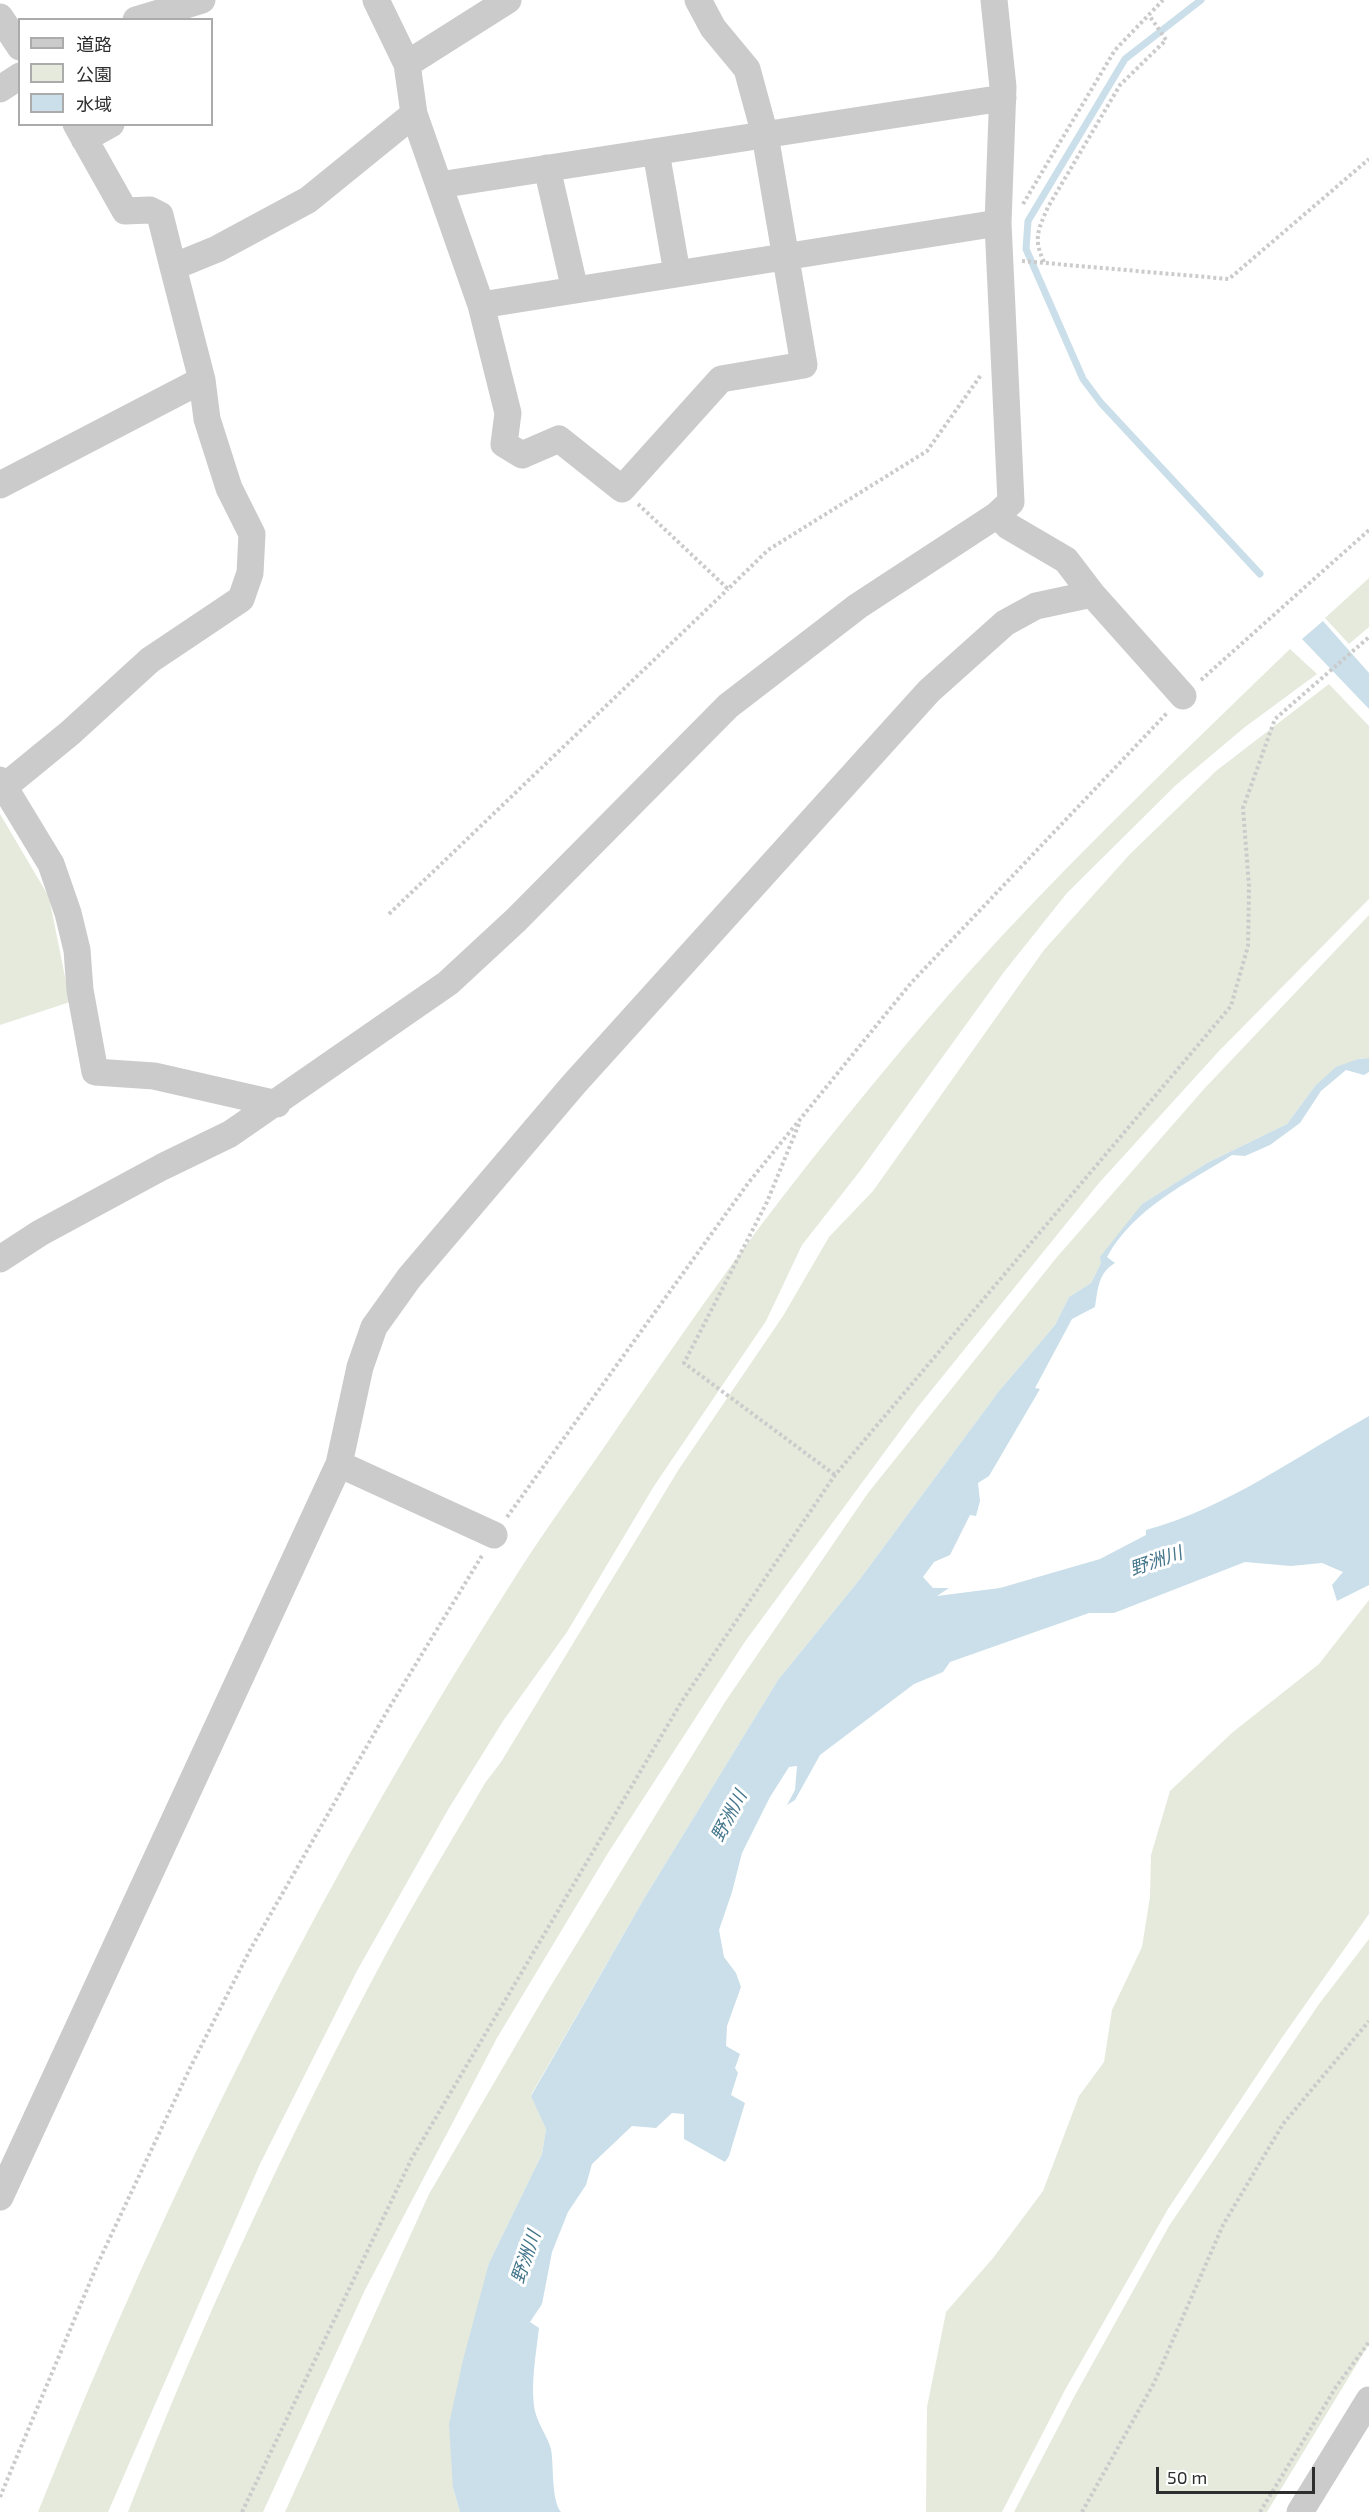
<!DOCTYPE html>
<html>
<head>
<meta charset="utf-8">
<style>
  body { margin:0 }
  #map { position:relative; width:1369px; height:2512px; overflow:hidden; background:#fff; font-family:"Exo 2","Noto Sans JP",sans-serif }
  canvas { display:block }
  .legend { position:absolute; left:18px; top:18px; width:195px; height:108px; box-sizing:border-box; background:#fff; border:2px solid #ababab; margin:0; padding:8px 10px; list-style:none; font-size:18px; color:#2e2e2e }
  .legend li { display:flex; align-items:center; gap:12px; height:30px }
  .legend b { width:30px; border:2px solid #ababab }
  .scale { position:absolute; left:1156px; top:2467px; width:159px; height:27px; box-sizing:border-box; border:3px solid #2e2e2e; border-top:0; padding-left:8px; font-size:18px; line-height:21px; white-space:nowrap; color:#2e2e2e; -webkit-text-stroke:4px #fff; paint-order:stroke }
</style>
</head>
<body>
<div id="map">
<canvas width="1369" height="2512"></canvas>
<ul class="legend">
<li><b style="height:8px;background:#cbcbcb"></b>道路</li>
<li><b style="height:16px;background:#e5eadc"></b>公園</li>
<li><b style="height:16px;background:#cadfe9"></b>水域</li>
</ul>
<div class="scale">50 m</div>
</div>
<script>
const ctx = document.querySelector('canvas').getContext('2d');
ctx.lineJoin = 'round';
function fillPath(path, color) {
  ctx.fillStyle = color;
  ctx.fill(path, 'evenodd');
}
function strokePath(path, color, width, dash) {
  ctx.strokeStyle = color;
  ctx.lineWidth = width;
  ctx.lineCap = dash ? 'butt' : 'round';
  ctx.setLineDash(dash || []);
  ctx.stroke(path);
}
function write(font, color, halo, rows, align = 'center') {
  ctx.font = font + ' "Exo 2","Noto Sans JP",sans-serif';
  ctx.lineWidth = 6;
  ctx.setLineDash([]);
  ctx.textBaseline = 'middle';
  ctx.strokeStyle = halo;
  ctx.fillStyle = color;
  for (const [text, x, y, turn = 0] of rows) {
    ctx.save();
    ctx.translate(x, y);
    ctx.rotate((+turn || 0) * Math.PI / 180);
    ctx.textAlign = isNaN(turn) ? turn : align;
    if (halo) ctx.strokeText(text, 0, 0);
    ctx.fillText(text, 0, 0);
    ctx.restore();
  }
}
const green = new Path2D(`
  M 1369,578 L 1369,627 L 1349,644 L 1325,618 Z
  M 1290,649 L 1317,674 L 1245,727 L 1176,785 L 1067,893 L 1004,972 L 860,1171 L 802,1245 L 766,1321 L 654,1486 L 567,1632 L 503,1721 L 449,1808 L 358,1969 L 260,2164 L 108,2512 L 38,2512 C 169,2185 328,1868 519,1571 C 547,1527 579,1484 609,1440 C 673,1347 738,1252 809,1163 C 870,1087 933,1010 1000,938 C 1093,838 1192,744 1290,649 Z
  M 1329,684 L 1369,726 L 1369,899 L 1219,1051 L 1099,1183 L 917,1408 L 744,1643 L 608,1853 L 497,2038 L 365,2290 L 263,2512 L 128,2512 C 202,2321 289,2136 385,1956 C 417,1897 452,1840 485,1783 L 501,1762 L 679,1469 L 783,1316 L 829,1237 L 873,1191 L 1044,950 L 1130,854 L 1216,771 Z
  M 0,814 L 49,897 L 70,1002 L 0,1025 Z
  M 1369,915 L 1369,1058 L 1357,1059 L 1315,1086 L 1287,1124 L 1207,1163 L 1142,1204 L 1101,1263 L 1091,1283 L 1069,1297 L 1055,1325 L 999,1391 L 860,1579 L 778,1680 L 645,1897 L 531,2095 L 546,2129 L 542,2154 L 489,2263 L 453,2488 L 460,2512 L 285,2512 L 429,2194 L 547,1992 L 725,1702 L 868,1493 L 1057,1257 L 1204,1089 Z
  M 1369,1600 L 1369,1914 L 1281,2039 L 1168,2209 L 1065,2390 L 1002,2512 L 926,2512 L 927,2407 L 946,2312 L 993,2258 L 1043,2191 L 1079,2096 L 1104,2062 L 1112,2010 L 1142,1947 L 1150,1897 L 1151,1855 L 1170,1791 L 1233,1732 L 1319,1664 Z
  M 1369,1939 L 1369,2344 L 1267,2512 L 1014,2512 L 1074,2397 L 1169,2226 L 1319,2004 Z`);
const water = new Path2D(`
  M 1323,621 L 1369,673 L 1369,709 L 1302,639 Z
  M 1369,1058 L 1369,1072 L 1364,1075 L 1346,1070 L 1321,1091 L 1300,1123 L 1270,1145 L 1245,1156 L 1232,1155 C 1186,1184 1134,1208 1107,1257 L 1115,1263 C 1098,1273 1098,1289 1095,1307 L 1072,1319 L 1035,1388 L 1040,1389 L 989,1476 L 978,1483 L 980,1501 L 976,1516 L 970,1515 L 950,1555 L 934,1562 L 923,1577 L 933,1588 L 949,1588 L 937,1596 L 1000,1588 L 1100,1559 L 1146,1535 L 1146,1530 C 1227,1508 1297,1456 1369,1416 L 1369,1585 L 1337,1601 L 1332,1585 L 1343,1572 L 1322,1563 L 1291,1566 L 1245,1562 L 1114,1613 L 1089,1613 L 950,1662 L 943,1672 L 914,1684 L 820,1755 L 795,1800 L 787,1805 L 795,1790 L 797,1766 L 789,1767 L 770,1797 L 742,1853 L 732,1892 L 719,1930 L 724,1957 L 736,1973 L 741,1987 L 727,2026 L 726,2046 L 740,2054 L 735,2068 L 738,2073 L 731,2095 L 745,2103 L 729,2156 L 725,2162 L 684,2139 L 684,2114 L 672,2113 L 656,2128 L 632,2126 L 592,2164 L 586,2185 L 568,2212 L 552,2252 L 542,2304 L 530,2322 L 539,2328 C 536,2354 531,2381 534,2406 C 536,2422 547,2435 551,2449 C 554,2465 551,2500 561,2512 L 460,2512 L 453,2488 L 449,2424 L 463,2360 L 489,2263 L 542,2154 L 546,2129 L 531,2096 L 645,1897 L 778,1680 L 860,1579 L 999,1391 L 1055,1325 L 1069,1297 L 1091,1283 L 1101,1263 L 1100,1257 L 1142,1204 L 1207,1163 L 1287,1124 L 1315,1086 L 1336,1067 L 1358,1059 Z`);
const stream = new Path2D(`
  M 1201,0 L 1125,59 L 1028,221 L 1026,249 L 1083,379 L 1101,403 L 1260,574`);
const path = new Path2D(`
  M 1023,204 L 1115,50 L 1163,0
  M 1022,261 L 1229,279 L 1369,159
  M 1044,262 C 1033,239 1038,230 1048,207 L 1120,85 L 1166,40 L 1149,15
  M 638,504 L 728,589 L 768,550 L 927,451 L 981,375
  M 1201,680 L 1369,530
  M 389,914 L 728,589
  M 799,1124 L 767,1202 L 684,1363 L 835,1475
  M 507,1517 L 749,1182 L 911,983 L 1167,713
  M 0,2497 L 98,2263 L 190,2068 L 250,1950 L 386,1713 L 483,1554
  M 242,2512 L 412,2158 L 682,1701 L 835,1475 L 1231,1006 L 1248,946 L 1249,886 L 1243,808 L 1275,719 L 1369,637
  M 1082,2512 L 1154,2383 L 1223,2225 L 1283,2124 L 1369,2021
  M 1260,2512 L 1336,2387 L 1369,2342`);
const minor = new Path2D(`
  M 376,0 L 407,64 L 414,114 L 481,305 L 508,413 L 504,444 L 522,455 L 559,439 L 622,489 L 721,379 L 804,365 L 765,135 L 747,69 L 713,28 L 698,0
  M 0,17 L 20,47
  M 136,20 L 202,0
  M 407,64 L 508,0
  M 0,89 L 20,76
  M 76,124 L 125,211 L 150,210 L 160,215 L 173,267
  M 84,139 L 111,124
  M 656,152 L 677,273
  M 547,168 L 575,290
  M 439,185 L 1003,98
  M 481,305 L 998,223
  M 0,485 L 202,380
  M 997,515 L 1008,526 L 1066,560 L 1092,594 L 1183,696
  M 0,780 L 51,864 L 68,913 L 77,950 L 80,990 L 95,1072 L 154,1076 L 277,1104
  M 4,787 L 70,733 L 150,660 L 241,599 L 250,573 L 252,534 L 229,488 L 207,419 L 202,380 L 173,267 L 217,249 L 308,200 L 414,114
  M 0,1259 L 40,1233 L 162,1167 L 230,1134 L 448,983 L 516,920 L 728,706 L 858,606 L 997,515 L 1011,502 L 998,223 L 1003,87 L 994,0
  M 339,1464 L 494,1535
  M 0,2197 L 339,1464 L 360,1367 L 374,1327 L 409,1278 L 574,1084 L 929,691 L 1005,623 L 1036,606 L 1092,594
  M 1300,2512 L 1369,2400`);
const waterNames = [
  ["野洲川",1156,1561,-19],
  ["野洲川",729,1816,-62],
  ["野洲川",526,2257,-71]
];
fillPath(green, '#e5eadc');
fillPath(water, '#cadfe9');
strokePath(stream, '#cadfe9', 7);
strokePath(path, '#cbcbcb', 4, [3, 3]);
strokePath(minor, '#cbcbcb', 27);
write('italic 18px', '#42748a', '#fff', waterNames);
</script>
</body>
</html>
